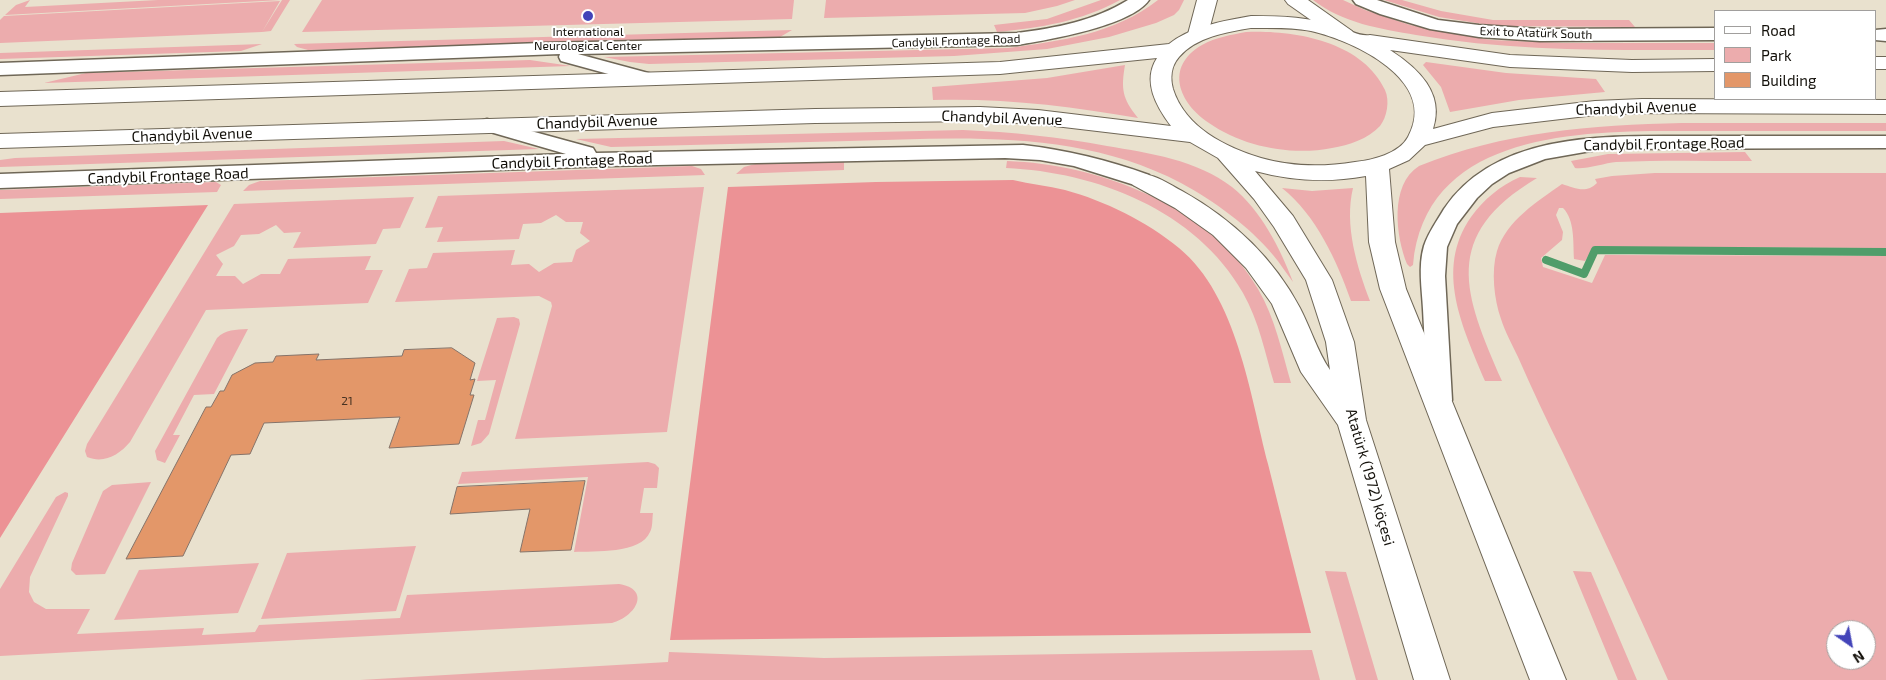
<!DOCTYPE html>
<html>
<head>
<meta charset="utf-8">
<style>
  body { margin:0 }
  #map { position:relative; width:1886px; height:680px; overflow:hidden; background:#e9e1ce; font-family:"Exo 2",sans-serif }
  canvas { display:block }
  .legend { position:absolute; left:1714px; top:10px; width:162px; height:90px; box-sizing:border-box; background:#fff; border:1px solid #a19f9d; margin:0; padding:6px 9px; list-style:none; font-size:15px; color:#13100a }
  .legend li { display:flex; align-items:center; gap:10px; height:25px }
  .legend b { width:25px; border:1px solid #a19f9d }
  .north { position:absolute; left:1826px; top:620px; width:50px; height:50px; box-sizing:border-box; background:#fff; border:1px solid #a19f9d; border-radius:50%; rotate:147deg; font-size:14px; font-weight:700; line-height:20px; text-align:center; color:#13100a }
  .north::after { content:''; display:block; margin:auto; width:18px; height:22px; background:#4344b9; clip-path:polygon(50% 0,100% 100%,50% 72%,0 100%) }
</style>
</head>
<body>
<div id="map">
<canvas width="1886" height="680"></canvas>
<ul class="legend">
<li><b style="height:6px;background:#fff"></b>Road</li>
<li><b style="height:14px;background:#ecacad"></b>Park</li>
<li><b style="height:14px;background:#e39769"></b>Building</li>
</ul>
<div class="north">N</div>
</div>
<script>
const ctx = document.querySelector('canvas').getContext('2d');
ctx.lineJoin = 'round';
function fillPath(path, color) {
  ctx.fillStyle = color;
  ctx.fill(path, 'evenodd');
}
function strokePath(path, color, width, dash) {
  ctx.strokeStyle = color;
  ctx.lineWidth = width;
  ctx.lineCap = dash ? 'butt' : 'round';
  ctx.setLineDash(dash || []);
  ctx.stroke(path);
}
function write(font, color, halo, rows, align = 'center') {
  ctx.font = font + ' "Exo 2",sans-serif';
  ctx.lineWidth = 4;
  ctx.setLineDash([]);
  ctx.textBaseline = 'middle';
  ctx.strokeStyle = halo;
  ctx.fillStyle = color;
  for (const [text, x, y, turn = 0] of rows) {
    ctx.save();
    ctx.translate(x, y);
    ctx.rotate((+turn || 0) * Math.PI / 180);
    ctx.textAlign = isNaN(turn) ? turn : align;
    if (halo) ctx.strokeText(text, 0, 0);
    ctx.fillText(text, 0, 0);
    ctx.restore();
  }
}
const green = new Path2D(`
  M 30,0 L 25,7 L 158,0 L 281,0 L 5,15 L 16,5 Z
  M 290,0 L 271,31 L 262,32 L 282,0 Z
  M 322,0 L 794,0 L 792,19 L 302,32 Z
  M 826,0 L 1075,0 L 1057,6 L 1025,13 L 824,18 Z
  M 1101,0 L 1120,0 C 1082,21 1040,28 997,32 L 994,25 L 1047,19 Z
  M 1158,0 L 1184,0 L 1179,10 L 1174,15 L 1156,23 L 1109,37 L 1047,49 L 954,56 L 649,64 L 630,62 L 604,57 L 1008,48 C 1060,41 1115,34 1158,0 Z
  M 1313,0 L 1343,0 L 1365,10 L 1410,25 L 1491,40 L 1563,43 L 1715,43 L 1715,50 C 1615,50 1515,52 1416,35 C 1381,29 1342,23 1313,0 Z
  M 1384,0 L 1402,0 L 1441,11 L 1493,20 L 1629,20 L 1635,27 L 1495,26 L 1439,17 Z
  M 280,1 L 262,32 L 0,43 L 0,20 L 4,16 Z
  M 792,30 L 780,37 L 308,50 L 297,47 L 294,44 Z
  M 1246,32 C 1294,30 1362,41 1385,90 C 1390,101 1387,117 1380,126 C 1368,139 1349,145 1332,148 C 1292,156 1243,147 1209,123 C 1179,103 1164,67 1202,45 C 1216,37 1231,35 1246,32 Z
  M 262,44 L 241,51 L 0,59 L 0,53 Z
  M 530,60 L 571,66 L 44,83 L 86,73 Z
  M 1426,62 L 1506,73 L 1596,79 L 1605,92 L 1519,100 L 1450,112 L 1441,87 L 1423,65 Z
  M 1125,65 C 1121,89 1122,98 1138,118 C 1070,106 1002,98 933,100 L 932,87 L 1047,78 Z
  M 1682,123 L 1886,123 L 1886,131 C 1827,131 1767,131 1708,131 C 1603,131 1426,122 1413,265 L 1410,267 L 1407,264 C 1396,237 1389,185 1419,166 C 1503,132 1592,125 1682,123 Z
  M 963,130 C 1012,132 1059,137 1107,146 C 1149,153 1197,160 1232,187 C 1261,210 1280,248 1293,282 C 1286,273 1280,263 1273,255 C 1249,226 1214,201 1181,183 C 1078,129 961,138 849,141 C 770,143 690,145 611,147 L 576,139 Z
  M 504,141 L 539,149 L 0,167 L 0,160 L 15,158 Z
  M 1745,152 L 1752,161 C 1707,161 1661,160 1616,162 C 1605,163 1584,170 1575,168 L 1571,161 L 1608,154 Z
  M 844,161 L 844,170 L 736,174 L 744,167 L 755,164 Z
  M 1007,161 C 1098,164 1211,206 1258,289 C 1275,318 1282,352 1291,383 L 1274,383 C 1265,353 1259,321 1243,293 C 1196,210 1096,172 1006,168 Z
  M 692,166 L 701,169 L 705,175 L 243,191 L 249,185 L 260,181 Z
  M 1655,173 L 1886,173 L 1886,248 L 1594,247 L 1585,261 L 1574,259 C 1573,242 1575,220 1563,208 L 1559,208 L 1556,215 L 1563,232 L 1562,240 L 1541,258 L 1543,267 L 1592,283 L 1605,255 L 1886,256 L 1886,680 L 1668,680 C 1634,604 1599,528 1563,453 C 1547,421 1532,389 1518,357 C 1512,344 1505,332 1501,319 C 1494,299 1491,271 1497,251 C 1506,221 1538,201 1562,184 C 1575,188 1586,194 1597,183 L 1595,179 L 1612,176 ZM 1836,630 L 1866,630 L 1866,660 L 1836,660 Z
  M 1520,177 L 1537,178 C 1440,236 1464,294 1502,381 L 1485,381 C 1463,328 1434,270 1471,217 C 1484,199 1500,186 1520,177 Z
  M 216,182 L 221,185 L 217,192 L 0,199 L 0,190 Z
  M 704,187 L 667,432 L 515,439 L 552,306 L 551,302 L 539,296 L 395,302 L 409,269 L 427,268 L 433,253 L 515,250 L 511,265 L 529,264 L 539,272 L 554,263 L 572,262 L 576,250 L 590,241 L 580,233 L 583,222 L 566,222 L 556,215 L 541,223 L 523,224 L 519,239 L 437,242 L 443,227 L 425,228 L 438,196 Z
  M 1282,188 L 1312,191 L 1353,188 C 1344,225 1357,267 1370,301 L 1351,301 C 1337,261 1316,215 1282,188 Z
  M 414,197 L 400,228 L 383,229 L 376,244 L 293,248 L 301,232 L 284,233 L 276,225 L 259,234 L 241,235 L 234,246 L 216,255 L 223,264 L 216,276 L 235,276 L 243,284 L 261,274 L 280,274 L 288,259 L 371,256 L 365,270 L 383,270 L 368,303 L 206,310 L 130,442 C 119,455 104,464 87,457 L 85,451 L 87,444 L 234,204 Z
  M 514,317 L 519,319 L 520,324 L 489,434 L 481,443 L 471,446 L 478,420 L 485,420 L 496,380 L 477,381 L 497,318 Z
  M 248,329 L 214,394 L 194,395 L 173,435 L 180,435 L 165,463 L 157,460 L 155,451 L 217,338 C 226,329 235,330 248,329 Z
  M 648,462 L 655,464 L 659,468 L 657,488 L 644,488 L 640,513 L 653,513 C 652,519 653,527 650,532 C 641,554 594,551 574,552 L 588,477 L 458,484 L 462,472 Z
  M 151,482 L 105,574 L 76,575 L 71,570 L 72,563 L 103,491 L 112,485 Z
  M 65,492 L 68,493 L 68,496 L 30,577 L 29,592 L 34,602 L 46,609 L 90,609 L 77,634 L 204,628 L 202,635 L 255,632 L 259,625 L 400,618 L 407,595 L 619,584 C 651,589 637,616 612,623 L 0,656 L 0,589 L 56,497 Z
  M 416,546 L 396,611 L 261,619 L 287,553 Z
  M 259,563 L 238,613 L 114,620 L 139,570 Z
  M 1325,571 L 1346,572 L 1378,680 L 1356,680 Z
  M 1573,571 L 1591,572 L 1637,680 L 1618,680 Z
  M 1312,650 L 1320,680 L 360,680 L 668,662 L 669,652 L 824,658 Z`);
const forest = new Path2D(`
  M 1013,180 C 1030,184 1048,186 1065,190 C 1105,201 1146,221 1179,248 C 1237,296 1250,394 1268,464 C 1282,520 1296,576 1311,633 L 670,640 L 728,187 L 876,182 Z
  M 208,205 L 0,538 L 0,213 Z`);
const stream = new Path2D(`
  M 1546,260 L 1584,274 L 1595,250 L 1886,252`);
const building = new Path2D(`
  M 452,348 L 475,363 L 470,380 L 475,379 L 470,395 L 474,395 L 459,444 L 389,448 L 400,417 L 264,423 L 250,454 L 231,455 L 183,556 L 126,559 L 206,407 L 211,407 L 220,391 L 224,391 L 232,375 L 255,363 L 273,362 L 276,356 L 319,354 L 316,360 L 402,356 L 404,350 Z
  M 585,481 L 571,550 L 520,552 L 530,509 L 450,514 L 457,487 Z`);
const minor = new Path2D(`
  M 1128,0 L 1149,0 C 1131,26 1048,40 1017,45 L 578,54 L 652,74 L 655,78 L 652,82 L 645,84 L 561,61 L 559,57 L 560,54 L 0,75 L 0,63 L 541,43 L 1017,33 C 1056,28 1094,21 1128,0 Z
  M 1353,0 L 1377,0 L 1438,20 L 1479,25 L 1540,29 L 1715,28 L 1715,40 L 1540,41 L 1479,37 L 1430,29 L 1380,14 L 1356,4 Z
  M 1886,29 L 1886,41 L 1875,40 L 1875,30 Z
  M 487,119 L 593,148 L 596,153 L 1023,145 C 1066,150 1108,160 1149,175 L 1152,180 L 1149,185 L 1141,187 L 1074,166 L 1040,160 L 1005,158 L 608,166 L 0,188 L 0,174 L 566,154 L 480,129 L 477,125 L 480,121 Z
  M 1886,136 L 1886,148 L 1602,149 L 1545,159 L 1509,173 L 1492,184 L 1477,198 L 1457,224 L 1447,247 L 1445,276 L 1452,400 L 1448,407 L 1439,410 L 1430,407 L 1426,400 C 1425,370 1425,340 1423,309 C 1422,289 1418,266 1424,246 C 1428,233 1437,221 1444,209 C 1501,125 1623,137 1712,136 C 1770,136 1828,136 1886,136 Z`);
const tertiary = new Path2D(`
  M 1197,0 L 1217,0 L 1208,34 L 1205,38 L 1198,40 L 1191,38 L 1188,34 Z
  M 1285,0 L 1308,0 L 1352,31 L 1355,35 L 1352,39 L 1345,41 L 1338,39 L 1288,4 Z`);
const secondary = new Path2D(`
  M 1251,16 C 1282,16 1311,17 1340,27 C 1350,30 1360,37 1370,35 L 1510,55 L 1632,60 L 1715,59 L 1715,71 L 1632,72 L 1510,67 L 1390,50 C 1418,68 1445,93 1433,129 L 1492,113 L 1595,101 L 1642,99 L 1886,100 L 1886,114 L 1642,113 L 1595,115 L 1493,127 L 1425,145 L 1409,160 L 1389,169 L 1395,242 L 1406,289 L 1566,680 L 1530,680 L 1380,289 L 1369,242 L 1366,176 C 1328,183 1292,181 1255,171 L 1293,216 L 1332,280 L 1354,342 L 1366,420 L 1450,680 L 1414,680 L 1338,425 L 1301,372 L 1272,304 L 1246,268 L 1213,235 L 1175,208 L 1133,185 L 1129,180 L 1133,175 C 1150,170 1167,183 1182,191 C 1232,219 1273,257 1300,308 C 1311,329 1317,351 1330,370 L 1326,342 L 1306,280 L 1274,227 L 1254,199 L 1218,158 L 1190,142 L 1038,124 L 980,121 L 815,123 L 0,148 L 0,134 L 815,109 L 980,107 L 1038,110 L 1171,126 C 1156,106 1142,81 1157,58 L 1000,74 L 0,106 L 0,92 L 1000,62 L 1169,44 C 1192,26 1223,21 1251,16 ZM 1251,28 C 1271,28 1292,27 1311,31 C 1355,41 1439,81 1408,137 C 1399,154 1372,160 1355,162 C 1324,167 1292,167 1261,158 C 1225,147 1185,127 1173,89 C 1170,78 1171,66 1179,57 C 1196,37 1227,32 1251,28 Z
  M 1875,57 L 1886,57 L 1886,69 L 1875,69 Z`);
const markers = [
  [588,16,6,"#4344b9"]
];
const farPoinames = [
  ["International",588,32],
  ["Neurological Center",588,46]
];
const farStreetnames = [
  ["Exit to Atatürk South",1536,33,2],
  ["Candybil Frontage Road",956,41,-2]
];
const numberNames = [
  ["21",347,401]
];
const streetNames = [
  ["Chandybil Avenue",1636,108,-2],
  ["Chandybil Avenue",1002,118,2],
  ["Chandybil Avenue",597,122,-2],
  ["Chandybil Avenue",192,135,-2],
  ["Candybil Frontage Road",1664,144,-1],
  ["Candybil Frontage Road",572,161,-2],
  ["Candybil Frontage Road",168,176,-2],
  ["Atatürk (1972) köçesi",1370,477,74]
];
fillPath(green, '#ecacad');
fillPath(forest, '#ec9295');
strokePath(stream, '#509d6a', 8);
fillPath(building, '#e39769');
strokePath(building, '#857369', 1);
strokePath(minor, '#6f6757', 3);
strokePath(tertiary, '#6f6757', 2);
strokePath(secondary, '#6f6757', 2);
fillPath(minor, '#fff');
fillPath(tertiary, '#fff');
fillPath(secondary, '#fff');
for (const [x, y, r, color] of markers) {
  const dot = new Path2D();
  dot.arc(x, y, r, 0, 2 * Math.PI);
  ctx.fillStyle = color;
  ctx.fill(dot);
  strokePath(dot, '#fff', 2);
}
write('12px', '#13100a', '#fff', farPoinames);
write('12px', '#13100a', '#fff', farStreetnames);
write('12px', '#473222', null, numberNames);
write('15px', '#13100a', '#fff', streetNames);
</script>
</body>
</html>
